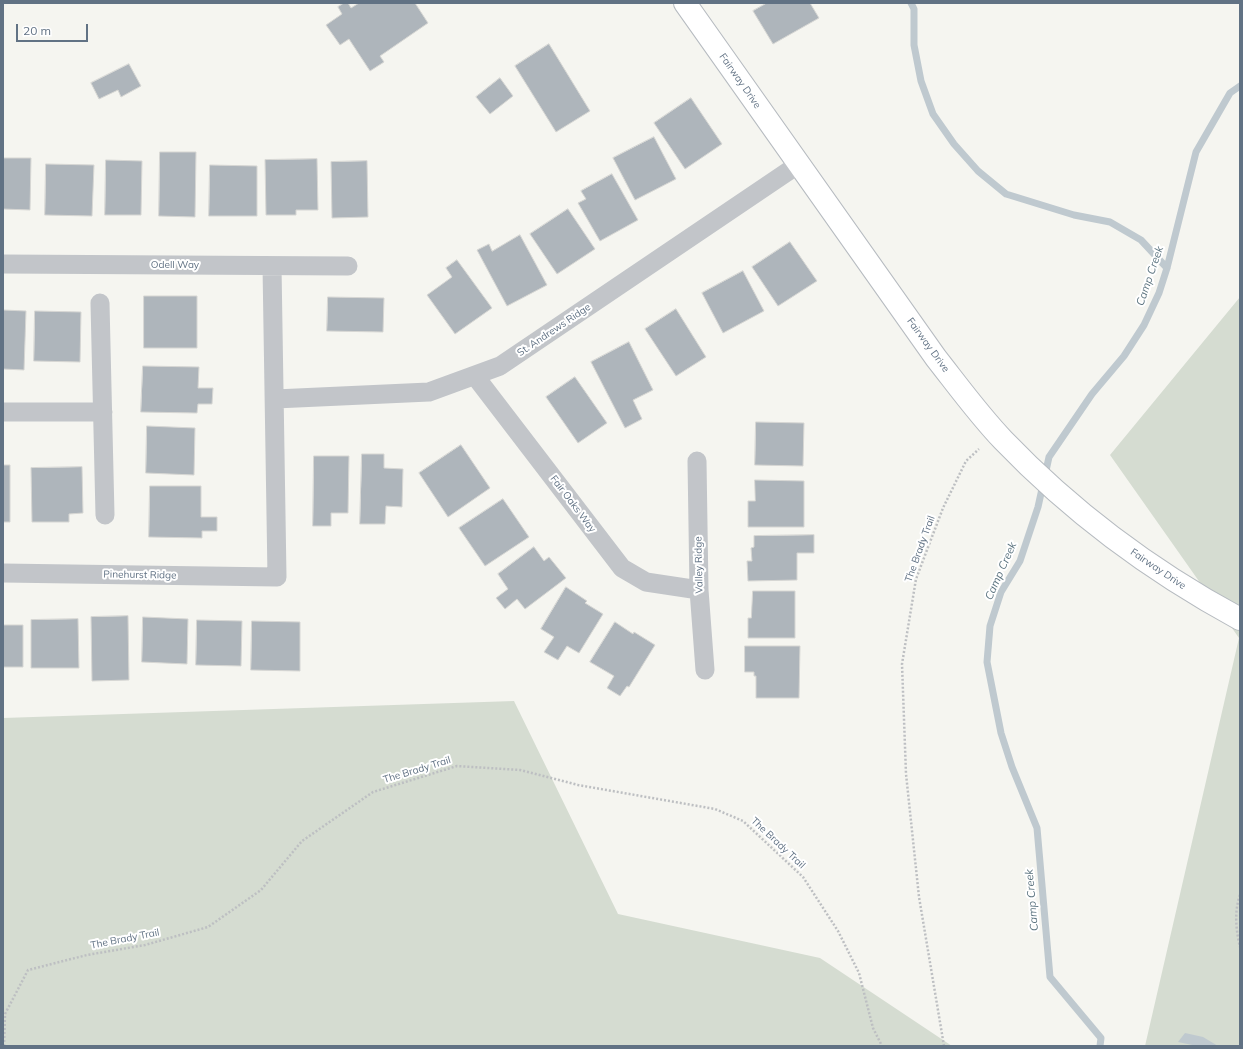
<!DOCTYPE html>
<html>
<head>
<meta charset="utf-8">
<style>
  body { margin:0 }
  #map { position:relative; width:1243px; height:1049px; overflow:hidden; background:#f5f5f0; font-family:Mulish,sans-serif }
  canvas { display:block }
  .frame { position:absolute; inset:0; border:4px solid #617284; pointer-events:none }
  .scale { position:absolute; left:16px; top:24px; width:72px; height:18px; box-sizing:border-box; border:2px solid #617284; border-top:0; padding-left:5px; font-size:12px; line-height:14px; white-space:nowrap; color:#617284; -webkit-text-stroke:3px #fff; paint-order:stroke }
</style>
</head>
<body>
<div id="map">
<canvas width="1243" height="1049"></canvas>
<div class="frame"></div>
<div class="scale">20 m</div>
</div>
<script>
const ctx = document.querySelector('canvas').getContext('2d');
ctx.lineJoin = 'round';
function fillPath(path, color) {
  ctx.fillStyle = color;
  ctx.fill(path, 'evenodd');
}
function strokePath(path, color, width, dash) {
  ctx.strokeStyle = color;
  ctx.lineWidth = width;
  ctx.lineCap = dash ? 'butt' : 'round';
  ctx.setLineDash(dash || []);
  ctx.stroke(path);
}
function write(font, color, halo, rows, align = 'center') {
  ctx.font = font + ' Mulish,sans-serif';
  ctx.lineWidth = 4;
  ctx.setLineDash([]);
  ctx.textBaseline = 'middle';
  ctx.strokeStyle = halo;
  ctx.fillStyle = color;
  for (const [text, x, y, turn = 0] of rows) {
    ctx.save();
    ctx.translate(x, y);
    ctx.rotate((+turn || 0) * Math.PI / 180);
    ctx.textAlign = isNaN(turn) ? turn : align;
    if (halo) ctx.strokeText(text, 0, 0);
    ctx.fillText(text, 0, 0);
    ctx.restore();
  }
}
const green = new Path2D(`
  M 1240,297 L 1240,1046 L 1145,1046 L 1239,638 L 1110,455 Z
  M 514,701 L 618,914 L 820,958 L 952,1046 L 3,1046 L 3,718 Z`);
const water = new Path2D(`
  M 1185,1033 L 1203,1037 L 1218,1046 L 1197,1046 L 1178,1042 Z`);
const stream = new Path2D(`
  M 911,3 L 914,9 L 914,45 L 921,81 L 933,114 L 954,144 L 978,171 L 1006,194 L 1074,215 L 1110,222 L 1141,240 L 1167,268
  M 1100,1046 L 1101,1038 L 1050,977 L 1037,828 L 1012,767 L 1001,733 L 987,662 L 990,626 L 1001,592 L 1020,561 L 1038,507 L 1049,457 L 1092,394 L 1124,356 L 1144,325 L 1159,293 L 1167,268 L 1196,152 L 1230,93 L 1240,86`);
const building = new Path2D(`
  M 344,3 L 348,3 L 351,8 L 359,3 L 415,3 L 428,23 L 380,56 L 384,62 L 370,71 L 349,39 L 340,45 L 326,25 L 342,14 L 338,7 Z
  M 767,3 L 810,3 L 819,18 L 773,44 L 753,11 Z
  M 549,44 L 590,111 L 556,132 L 515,66 Z
  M 129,64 L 141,86 L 121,97 L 118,90 L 99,99 L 91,83 Z
  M 500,78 L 513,96 L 490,114 L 476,97 Z
  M 691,98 L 722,144 L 685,169 L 654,123 Z
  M 654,137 L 676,179 L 635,200 L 613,158 Z
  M 160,152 L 196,152 L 195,217 L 159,216 Z
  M 3,158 L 31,158 L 30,210 L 3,209 Z
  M 317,159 L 318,210 L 296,210 L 296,215 L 266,215 L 265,160 Z
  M 106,160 L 142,161 L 141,215 L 105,215 Z
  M 367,161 L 368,217 L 332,218 L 331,162 Z
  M 46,164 L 94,165 L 92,216 L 45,215 Z
  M 210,165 L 257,166 L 257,216 L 209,216 Z
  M 612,174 L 638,220 L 600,241 L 578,203 L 586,199 L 581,191 Z
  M 568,209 L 595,249 L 557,274 L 530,234 Z
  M 520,235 L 547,285 L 507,306 L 477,250 L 489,244 L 492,251 Z
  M 790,242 L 817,281 L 778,306 L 752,267 Z
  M 457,260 L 492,308 L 455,334 L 427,295 L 452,277 L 446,268 Z
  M 743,271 L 764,311 L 723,333 L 702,293 Z
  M 144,296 L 197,296 L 197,348 L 144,348 Z
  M 328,297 L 384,298 L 383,332 L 327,331 Z
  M 676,309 L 706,357 L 676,376 L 645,329 Z
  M 3,310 L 26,311 L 24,370 L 3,369 Z
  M 35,311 L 81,312 L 80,362 L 34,361 Z
  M 629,342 L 653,390 L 633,400 L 642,419 L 625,428 L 591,362 Z
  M 143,366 L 199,367 L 198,388 L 213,388 L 212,404 L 198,404 L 197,413 L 141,412 Z
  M 575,377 L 607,423 L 578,443 L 546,397 Z
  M 756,422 L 804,423 L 803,466 L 755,465 Z
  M 147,426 L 195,428 L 194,475 L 146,473 Z
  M 461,445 L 490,488 L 448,517 L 419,473 Z
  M 362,454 L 384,454 L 384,468 L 403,469 L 402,507 L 386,506 L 385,524 L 360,524 Z
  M 314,456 L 349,456 L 348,513 L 331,513 L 331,526 L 313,526 Z
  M 3,465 L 10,465 L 10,522 L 3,522 Z
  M 82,467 L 83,513 L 69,514 L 69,522 L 32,522 L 31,468 Z
  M 755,480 L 804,481 L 804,527 L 748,527 L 748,501 L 755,501 Z
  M 150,486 L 201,486 L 201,517 L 217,517 L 217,531 L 202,531 L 202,538 L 149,537 Z
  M 503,499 L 529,537 L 485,566 L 459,528 Z
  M 814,535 L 814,553 L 797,553 L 797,580 L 748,581 L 747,561 L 752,561 L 751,548 L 754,547 L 754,536 Z
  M 534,547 L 544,561 L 549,557 L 566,578 L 525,609 L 517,599 L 505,609 L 496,598 L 508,589 L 498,574 Z
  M 566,587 L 587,601 L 585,603 L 603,614 L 579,653 L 567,646 L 558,660 L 544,652 L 554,637 L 541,629 Z
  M 753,591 L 795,591 L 795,638 L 748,638 L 748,618 L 751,618 Z
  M 128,616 L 129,680 L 92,681 L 91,617 Z
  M 143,617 L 188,619 L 187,664 L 142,662 Z
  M 78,619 L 79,668 L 31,668 L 31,620 Z
  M 197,620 L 242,621 L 241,666 L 196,665 Z
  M 252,621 L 300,622 L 300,671 L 251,670 Z
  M 615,622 L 633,634 L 634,632 L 655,645 L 629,687 L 627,686 L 620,696 L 607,688 L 614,676 L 590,662 Z
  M 3,625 L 23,625 L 23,667 L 3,667 Z
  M 745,646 L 800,646 L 799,698 L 756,698 L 756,676 L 754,676 L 754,672 L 745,672 Z`);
const path = new Path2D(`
  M 1240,895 C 1234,912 1236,930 1240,947
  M 4,1046 L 5,1014 L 28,970 L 87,955 L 145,945 L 208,927 L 261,890 L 302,841 L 373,792 L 457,766 L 520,770 L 578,785 L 715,809 L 743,821 L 803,877 L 838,931 L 859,973 L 873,1028 L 882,1046
  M 944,1046 L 919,897 L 906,774 L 902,664 L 916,579 L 943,508 L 966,461 L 979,449`);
const street = new Path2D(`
  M 3,264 L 348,266
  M 100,303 L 105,515
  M 475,376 L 622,568 L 646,582 L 699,590
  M 275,399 L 429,392 L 500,366 L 799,164
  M 3,412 L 103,412
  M 697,461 L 699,590 L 705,670
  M 3,573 L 277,577 L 272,266`);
const secondary = new Path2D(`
  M 685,3 L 936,358 C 958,386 979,415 1003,440 C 1072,512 1153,572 1240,619`);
const streetNames = [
  ["Fairway Drive",740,81,55],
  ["Odell Way",175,265],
  ["St. Andrews Ridge",554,330,-34],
  ["Fairway Drive",928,345,54],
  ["Fair Oaks Way",573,504,53],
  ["The Brady Trail",920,549,-70],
  ["Valley Ridge",699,565,-91],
  ["Fairway Drive",1158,569,34],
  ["Pinehurst Ridge",140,575,1],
  ["The Brady Trail",417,770,-17],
  ["The Brady Trail",778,843,43],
  ["The Brady Trail",125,939,-11]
];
const waterNames = [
  ["Camp Creek",1150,276,-71],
  ["Camp Creek",1001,571,-66],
  ["Camp Creek",1032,900,-95]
];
fillPath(green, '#d5dcd1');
fillPath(water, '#bfc9cf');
strokePath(stream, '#bfc9cf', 7);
fillPath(building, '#aeb5bb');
strokePath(building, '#d6d6d3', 1);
strokePath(secondary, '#b6bbc0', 24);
strokePath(path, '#bdbfc2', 2.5, [2, 2]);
strokePath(street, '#c2c5c9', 19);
strokePath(secondary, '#fff', 22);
write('10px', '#617284', '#fff', streetNames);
write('italic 11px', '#5d7581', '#fff', waterNames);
</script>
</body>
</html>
